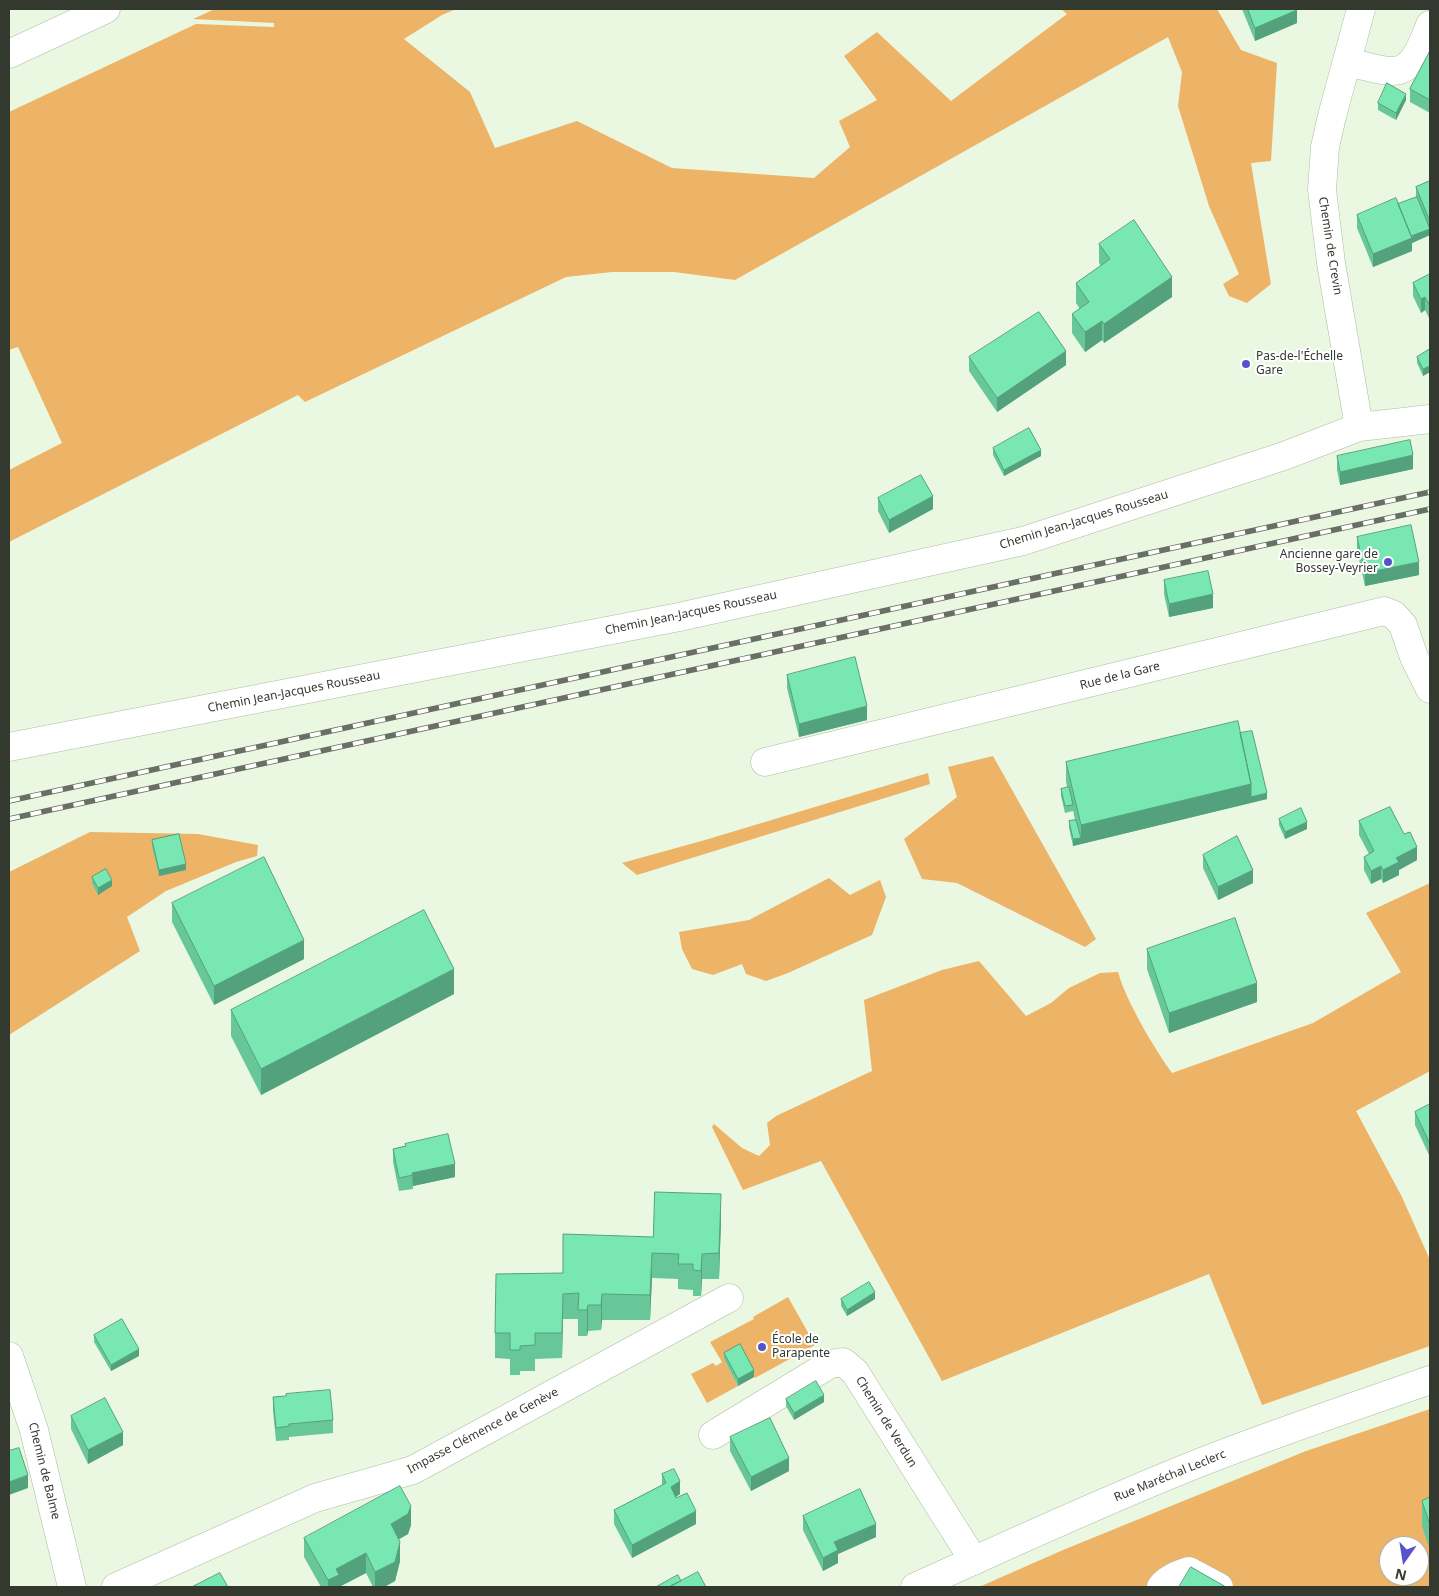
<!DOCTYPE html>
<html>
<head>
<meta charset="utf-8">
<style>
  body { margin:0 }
  #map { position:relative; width:1439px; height:1596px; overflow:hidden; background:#eaf8e1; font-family:"Noto Sans",sans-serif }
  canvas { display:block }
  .frame { position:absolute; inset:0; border:10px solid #343930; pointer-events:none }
  .north { position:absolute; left:1379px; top:1536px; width:50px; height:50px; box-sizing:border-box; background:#fff; border:1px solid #aeb0ac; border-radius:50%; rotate:193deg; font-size:14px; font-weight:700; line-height:20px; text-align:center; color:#343930 }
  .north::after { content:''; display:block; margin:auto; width:18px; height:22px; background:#5553ca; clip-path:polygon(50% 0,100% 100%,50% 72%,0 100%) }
</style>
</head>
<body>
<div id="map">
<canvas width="1439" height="1596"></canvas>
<div class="frame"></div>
<div class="north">N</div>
</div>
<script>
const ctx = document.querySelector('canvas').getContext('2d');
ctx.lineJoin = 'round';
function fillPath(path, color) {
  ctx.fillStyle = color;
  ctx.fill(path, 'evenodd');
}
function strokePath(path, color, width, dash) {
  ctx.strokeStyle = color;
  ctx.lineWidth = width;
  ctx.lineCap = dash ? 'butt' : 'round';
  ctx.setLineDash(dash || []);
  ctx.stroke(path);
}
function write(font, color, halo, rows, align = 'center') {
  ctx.font = font + ' "Noto Sans",sans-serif';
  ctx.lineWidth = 4;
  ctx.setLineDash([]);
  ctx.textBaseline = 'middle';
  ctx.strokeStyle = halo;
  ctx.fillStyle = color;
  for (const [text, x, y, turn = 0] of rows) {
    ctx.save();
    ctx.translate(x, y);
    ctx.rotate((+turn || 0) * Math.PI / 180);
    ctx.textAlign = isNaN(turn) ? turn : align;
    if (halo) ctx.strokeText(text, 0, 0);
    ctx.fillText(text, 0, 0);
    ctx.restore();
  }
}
const green = new Path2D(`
  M 215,9 L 456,9 L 442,15 L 404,39 L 470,92 L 495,148 L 577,121 L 672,168 L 814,178 L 850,147 L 839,121 L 877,100 L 844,56 L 877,32 L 951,101 L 1067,14 L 1061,9 L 1217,9 L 1241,50 L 1277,63 L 1271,161 L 1251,163 L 1271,284 L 1247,303 L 1229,296 L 1223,284 L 1239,274 L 1209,206 L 1178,106 L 1182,72 L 1168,37 L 735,280 L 674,272 L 612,272 L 566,277 L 305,402 L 298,395 L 9,542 L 9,470 L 62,443 L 18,347 L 9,350 L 9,112 L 196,24 L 274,27 L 274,23 L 193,19 Z
  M 993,756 L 1096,939 L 1085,947 L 957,883 L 922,879 L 904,839 L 957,797 L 948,767 Z
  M 928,773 L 930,784 L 637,875 L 622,863 L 705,840 Z
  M 90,832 L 198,834 L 258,845 L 257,856 L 236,862 L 166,891 L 127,917 L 140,951 L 9,1035 L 9,872 Z
  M 829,878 L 850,895 L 880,880 L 886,897 L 872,935 L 788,973 L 766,981 L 746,974 L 742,964 L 713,975 L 692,969 L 682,949 L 679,932 L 749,920 Z
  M 1430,883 L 1430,1071 L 1356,1111 L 1402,1197 L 1430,1260 L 1430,1346 L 1262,1405 L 1209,1274 L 942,1381 L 821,1161 L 743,1190 L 712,1127 L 714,1124 L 742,1148 L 759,1156 L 770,1145 L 767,1123 L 776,1116 L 872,1071 L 864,1000 L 942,970 L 979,961 L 1026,1016 L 1051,1003 L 1069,988 L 1100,973 L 1118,972 C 1126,1001 1154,1048 1172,1073 L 1313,1023 L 1401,972 L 1366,913 Z
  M 788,1297 L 815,1345 L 755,1378 L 740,1351 L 724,1359 L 738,1386 L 707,1403 L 691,1374 L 713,1363 L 716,1366 L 722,1362 L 710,1342 L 754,1319 L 753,1317 Z
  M 1430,1409 L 1430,1587 L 979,1587 L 1063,1550 L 1306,1451 ZM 1389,1546 L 1419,1546 L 1419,1576 L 1389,1576 Z`);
const minor = new Path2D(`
  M 1347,62 C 1359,64 1382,72 1393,71 C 1415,70 1423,42 1430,25
  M 1359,427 L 1331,263 L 1322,190 L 1325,147 L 1332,116 L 1361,9
  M 9,747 L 679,617 L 1023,541 L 1284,456 L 1359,427 L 1430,419
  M 765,762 L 1384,611 L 1394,615 L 1403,625 L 1414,657 L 1430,689
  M 9,1356 L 34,1430 L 72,1587
  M 713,1435 L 830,1364 L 843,1362 L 855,1372 L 974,1561
  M 116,1587 L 315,1498 L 413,1470 L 729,1298
  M 1161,1587 C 1168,1578 1179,1574 1189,1571 L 1219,1587`);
const major = new Path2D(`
  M 915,1587 C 1009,1545 1103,1501 1199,1463 C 1275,1433 1353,1407 1430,1380`);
const highway = new Path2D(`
  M 9,54 L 106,9`);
const rail = new Path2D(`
  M 9,801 L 1430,492
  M 9,819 L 1430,509`);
const wall = new Path2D(`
  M 1242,9 L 1297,9 L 1297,23 L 1255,41 Z
  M 1430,51 L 1430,113 L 1410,102 L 1410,89 Z
  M 1406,100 L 1396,120 L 1378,110 L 1378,103 Z
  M 1430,181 L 1430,235 L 1412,243 L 1412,251 L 1373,267 L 1357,228 L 1357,215 L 1398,204 L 1416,197 L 1416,187 Z
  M 1099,244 L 1172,297 L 1104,343 L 1102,340 L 1085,352 L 1072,333 L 1072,314 L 1080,309 L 1076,303 L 1076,283 L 1101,266 L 1099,263 Z
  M 1430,274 L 1430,320 L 1425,310 L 1421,313 L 1413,296 L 1413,283 Z
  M 1430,349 L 1430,372 L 1423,376 L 1417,363 L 1417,357 Z
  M 969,357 L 1066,365 L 997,412 L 969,371 Z
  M 993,448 L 1041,456 L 1004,476 L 993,455 Z
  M 1337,456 L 1413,469 L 1340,485 L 1337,470 Z
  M 878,498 L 933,509 L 889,533 L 878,511 Z
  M 1357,537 L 1419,575 L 1365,586 L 1357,550 Z
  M 1164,580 L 1213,608 L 1169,617 L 1164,594 Z
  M 787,675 L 867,720 L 799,737 L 787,688 Z
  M 1240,733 L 1267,799 L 1073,846 L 1069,828 L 1069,821 L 1075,820 L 1073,810 L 1073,811 L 1065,813 L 1061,796 L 1061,789 L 1067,787 L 1066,781 L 1066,762 Z
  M 1279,819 L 1307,829 L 1285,839 L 1279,825 Z
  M 1359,821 L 1417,860 L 1399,870 L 1399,875 L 1383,883 L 1381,879 L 1371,884 L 1364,870 L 1364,857 L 1369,854 L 1359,835 Z
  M 152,840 L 186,870 L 159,876 L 152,846 Z
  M 1203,855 L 1253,883 L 1218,900 L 1203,868 Z
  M 92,877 L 112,886 L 98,895 L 92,883 Z
  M 172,903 L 304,959 L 214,1005 L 172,922 Z
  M 1147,949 L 1257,1002 L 1169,1033 L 1147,969 Z
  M 454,994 L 261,1095 L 231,1036 L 231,1010 Z
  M 1430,1104 L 1430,1157 L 1415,1125 L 1415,1112 Z
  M 405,1144 L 455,1177 L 413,1186 L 413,1189 L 399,1191 L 393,1162 L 393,1149 L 405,1146 Z
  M 721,1219 L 719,1279 L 702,1279 L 701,1296 L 693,1296 L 693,1290 L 678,1289 L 678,1279 L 652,1278 L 650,1320 L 602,1320 L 601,1330 L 588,1331 L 587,1336 L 578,1336 L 578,1319 L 563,1319 L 562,1358 L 535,1359 L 535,1371 L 520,1371 L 520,1375 L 510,1375 L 510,1359 L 495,1358 L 495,1333 L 563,1273 L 653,1237 Z
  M 841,1299 L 875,1299 L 847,1316 L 841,1306 Z
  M 94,1335 L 139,1356 L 111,1371 L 94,1342 Z
  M 724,1353 L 754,1377 L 738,1386 L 724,1359 Z
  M 273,1397 L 333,1420 L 333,1433 L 289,1437 L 289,1440 L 276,1441 L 273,1411 Z
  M 786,1399 L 824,1402 L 794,1420 L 786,1406 Z
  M 71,1416 L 123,1445 L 88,1464 L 71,1429 Z
  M 730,1437 L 789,1471 L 751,1491 L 730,1451 Z
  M 662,1474 L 680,1494 L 676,1497 L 696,1524 L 632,1558 L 614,1524 L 614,1510 L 662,1485 Z
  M 1430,1497 L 1430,1551 L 1422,1526 L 1422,1501 Z
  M 803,1516 L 876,1537 L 838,1554 L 838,1563 L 823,1571 L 803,1530 Z
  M 411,1525 L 408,1534 L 399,1539 L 400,1561 L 395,1581 L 384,1587 L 373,1587 L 366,1573 L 339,1587 L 321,1587 L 304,1557 L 304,1538 Z`);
const shadedWall = new Path2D(`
  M 1297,10 L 1297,23 L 1255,41 L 1255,28 Z
  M 1406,94 L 1406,100 L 1396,120 L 1396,113 Z
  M 1430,222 L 1430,235 L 1412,243 L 1412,251 L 1373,267 L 1373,254 L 1409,237 L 1430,229 Z
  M 1172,277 L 1172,297 L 1104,343 L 1104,324 Z
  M 1425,297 L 1425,310 L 1421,313 L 1421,299 Z
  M 1102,321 L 1102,340 L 1085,352 L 1085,332 Z
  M 1066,351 L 1066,365 L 997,412 L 997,398 Z
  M 1430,366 L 1430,372 L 1423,376 L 1423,369 Z
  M 1041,450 L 1041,456 L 1004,476 L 1004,470 Z
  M 1413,455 L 1413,469 L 1340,485 L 1340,472 Z
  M 933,496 L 933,509 L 889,533 L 889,520 Z
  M 1419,562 L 1419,575 L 1365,586 L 1365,573 Z
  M 1213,594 L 1213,608 L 1169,617 L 1169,604 Z
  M 867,706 L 867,720 L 799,737 L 799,724 Z
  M 1251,784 L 1267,793 L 1267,799 L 1073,846 L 1073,839 L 1081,838 L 1081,825 Z
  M 1307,822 L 1307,829 L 1285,839 L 1285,832 Z
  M 1417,847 L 1417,860 L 1399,870 L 1399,875 L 1383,883 L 1383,870 L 1396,858 Z
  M 186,864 L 186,870 L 159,876 L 159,870 Z
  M 1381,866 L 1381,879 L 1371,884 L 1371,871 Z
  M 1253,870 L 1253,883 L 1218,900 L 1218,887 Z
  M 112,880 L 112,886 L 98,895 L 98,888 Z
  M 304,940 L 304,959 L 214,1005 L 214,986 Z
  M 454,969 L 454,994 L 261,1095 L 261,1069 Z
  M 1257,983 L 1257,1002 L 1169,1033 L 1169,1013 Z
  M 455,1164 L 455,1177 L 413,1186 L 412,1173 Z
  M 721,1194 L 721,1219 L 719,1279 L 719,1253 Z
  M 652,1253 L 652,1278 L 650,1320 L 650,1295 Z
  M 702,1254 L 702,1279 L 701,1296 L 701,1271 Z
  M 875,1292 L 875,1299 L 847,1316 L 847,1310 Z
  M 563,1294 L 563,1319 L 562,1358 L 562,1333 Z
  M 602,1294 L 602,1320 L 601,1330 L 601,1305 Z
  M 588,1305 L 588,1331 L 587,1336 L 587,1310 Z
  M 139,1349 L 139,1356 L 111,1371 L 111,1365 Z
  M 754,1370 L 754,1377 L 738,1386 L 738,1379 Z
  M 824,1395 L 824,1402 L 794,1420 L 794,1413 Z
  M 123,1432 L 123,1445 L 88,1464 L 88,1450 Z
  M 789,1458 L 789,1471 L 751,1491 L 751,1477 Z
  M 28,1475 L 28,1488 L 9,1495 L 9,1482 Z
  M 680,1481 L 680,1494 L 671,1500 L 671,1487 Z
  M 411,1506 L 411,1525 L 408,1534 L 391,1544 L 391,1524 Z
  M 696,1511 L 696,1524 L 632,1558 L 632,1545 Z
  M 876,1524 L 876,1537 L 838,1554 L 838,1563 L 823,1571 L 823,1558 L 834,1542 Z
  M 400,1542 L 400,1561 L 395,1581 L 384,1587 L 375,1587 L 375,1572 Z
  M 366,1553 L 366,1573 L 339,1587 L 328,1587 L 328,1580 L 336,1569 Z`);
const building = new Path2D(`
  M 1248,9 L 1297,9 L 1297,10 L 1255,28 Z
  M 1430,51 L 1430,100 L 1410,89 Z
  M 1387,83 L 1406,94 L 1396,113 L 1378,103 Z
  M 1430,181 L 1430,222 L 1416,187 Z
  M 1417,197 L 1430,229 L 1411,236 L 1398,204 Z
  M 1396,198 L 1412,238 L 1373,254 L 1357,215 Z
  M 1134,220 L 1172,277 L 1104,324 L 1102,321 L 1085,332 L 1072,314 L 1089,302 L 1076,283 L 1110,259 L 1099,244 Z
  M 1430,274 L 1430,306 L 1425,297 L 1421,299 L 1413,283 Z
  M 1039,312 L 1066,351 L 997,398 L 969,357 Z
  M 1430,349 L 1430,366 L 1423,369 L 1417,357 Z
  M 1029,428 L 1041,450 L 1004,470 L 993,448 Z
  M 1410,440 L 1413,455 L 1340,472 L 1337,456 Z
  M 921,475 L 933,496 L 889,520 L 878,498 Z
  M 1411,525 L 1419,562 L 1365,573 L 1357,537 Z
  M 1208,571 L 1213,594 L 1169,604 L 1164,580 Z
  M 855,657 L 867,706 L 799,724 L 787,675 Z
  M 1238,721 L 1251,784 L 1081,825 L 1066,762 Z
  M 1252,731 L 1267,793 L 1251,797 L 1251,784 L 1240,733 Z
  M 1069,787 L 1073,805 L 1065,806 L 1061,789 Z
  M 1390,807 L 1404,834 L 1410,832 L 1417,847 L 1396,858 L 1399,862 L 1383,870 L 1381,866 L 1371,871 L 1364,857 L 1374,851 L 1359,821 Z
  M 1301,808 L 1307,822 L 1285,832 L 1279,819 Z
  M 1076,820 L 1081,838 L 1073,839 L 1069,821 Z
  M 179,834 L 186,864 L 159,870 L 152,840 Z
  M 1237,836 L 1253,870 L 1218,887 L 1203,855 Z
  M 264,857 L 304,940 L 214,986 L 172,903 Z
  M 106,869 L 112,880 L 98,888 L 92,877 Z
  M 424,910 L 454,969 L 261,1069 L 231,1010 Z
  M 1235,918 L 1257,983 L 1169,1013 L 1147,949 Z
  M 1430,1104 L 1430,1144 L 1415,1112 Z
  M 448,1134 L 455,1164 L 412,1173 L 413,1175 L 399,1178 L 393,1149 L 406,1146 L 405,1144 Z
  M 655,1192 L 721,1194 L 719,1253 L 702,1254 L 701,1271 L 693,1270 L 693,1264 L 678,1264 L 679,1254 L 652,1253 L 650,1295 L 602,1294 L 601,1305 L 588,1305 L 587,1310 L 578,1310 L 579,1293 L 563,1294 L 562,1333 L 535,1333 L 535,1345 L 520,1346 L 520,1350 L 510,1350 L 510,1333 L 495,1333 L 496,1274 L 563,1273 L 563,1234 L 653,1237 Z
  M 869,1282 L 875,1292 L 847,1310 L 841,1299 Z
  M 122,1319 L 139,1349 L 111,1365 L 94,1335 Z
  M 740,1344 L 754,1370 L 738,1379 L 724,1353 Z
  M 816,1381 L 824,1395 L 794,1413 L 786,1399 Z
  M 330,1390 L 333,1420 L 289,1424 L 289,1426 L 276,1428 L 273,1397 L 286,1396 L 286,1394 Z
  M 105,1398 L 123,1432 L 88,1450 L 71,1416 Z
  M 770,1418 L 789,1458 L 751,1477 L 730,1437 Z
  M 19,1448 L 28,1475 L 9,1482 L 9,1451 Z
  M 674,1469 L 680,1481 L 671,1487 L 676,1498 L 687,1493 L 696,1511 L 632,1545 L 614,1510 L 666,1483 L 662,1474 Z
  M 400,1486 L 411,1506 L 408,1514 L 391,1524 L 400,1542 L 395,1562 L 375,1572 L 366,1553 L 336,1569 L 339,1575 L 328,1580 L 304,1538 Z
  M 860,1489 L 876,1524 L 834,1542 L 838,1550 L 823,1558 L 803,1516 Z
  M 1430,1497 L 1430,1525 L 1422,1501 Z
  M 1191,1567 L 1226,1587 L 1179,1587 Z
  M 698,1572 L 706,1587 L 669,1587 Z
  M 220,1573 L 228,1587 L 192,1587 Z
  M 678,1575 L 681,1581 L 669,1587 L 656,1587 Z`);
const markers = [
  [1246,364,5,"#5553ca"],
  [1388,562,5,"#5553ca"],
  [762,1347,5,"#5553ca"]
];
const streetNames = [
  ["Chemin de Crevin",1330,246,81],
  ["Chemin Jean-Jacques Rousseau",1084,520,-17],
  ["Chemin Jean-Jacques Rousseau",691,613,-12],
  ["Rue de la Gare",1120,676,-14],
  ["Chemin Jean-Jacques Rousseau",294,692,-11],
  ["Chemin de Verdun",886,1422,58],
  ["Impasse Clémence de Genève",483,1431,-28],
  ["Chemin de Balme",44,1471,76],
  ["Rue Maréchal Leclerc",1170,1476,-22]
];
const poiNames = [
  ["Pas-de-l'Échelle",1256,357],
  ["Gare",1256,371],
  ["Ancienne gare de",1378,555,"right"],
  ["Bossey-Veyrier",1378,569,"right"],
  ["École de",772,1340],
  ["Parapente",772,1354]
];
fillPath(green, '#edb366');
strokePath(minor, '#aebba5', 29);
strokePath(major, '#aebba5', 29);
strokePath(highway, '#aebba5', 29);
strokePath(minor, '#fff', 28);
strokePath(major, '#fff', 28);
strokePath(highway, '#fff', 28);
strokePath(rail, '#687063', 5.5);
strokePath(rail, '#fff', 4, [11]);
fillPath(wall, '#67c799');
fillPath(shadedWall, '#54a27d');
fillPath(building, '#78e7b2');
strokePath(building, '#54a27d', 1);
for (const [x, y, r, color] of markers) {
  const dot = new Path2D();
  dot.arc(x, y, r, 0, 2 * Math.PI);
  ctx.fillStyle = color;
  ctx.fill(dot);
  strokePath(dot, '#fff', 2);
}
write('12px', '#343930', '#fff', streetNames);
write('12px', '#343930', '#fff', poiNames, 'left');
</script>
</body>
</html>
